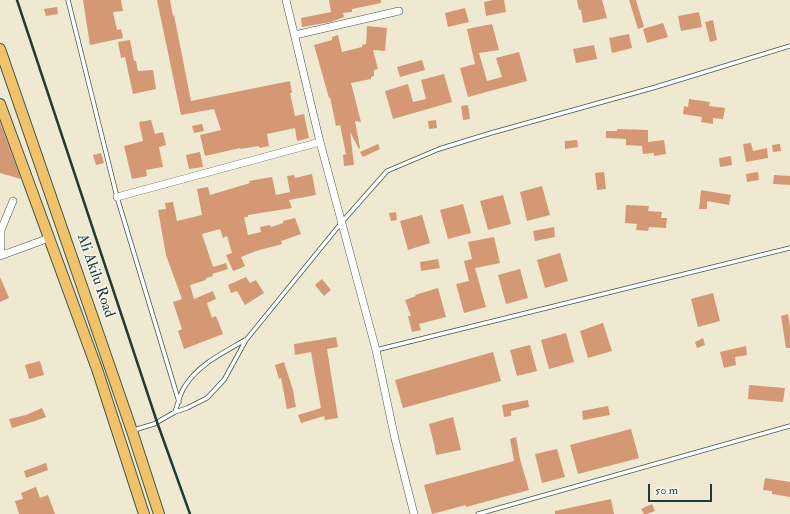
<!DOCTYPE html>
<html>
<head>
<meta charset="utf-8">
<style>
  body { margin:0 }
  #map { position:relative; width:790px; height:514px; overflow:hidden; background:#efe9d2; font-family:"IM FELL Double Pica",serif }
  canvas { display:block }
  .scale { position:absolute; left:648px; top:484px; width:64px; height:18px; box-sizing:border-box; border:2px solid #1f3d34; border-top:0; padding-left:5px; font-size:12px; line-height:14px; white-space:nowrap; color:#1f3d34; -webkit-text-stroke:3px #f6f6f2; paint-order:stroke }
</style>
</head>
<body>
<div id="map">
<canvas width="790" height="514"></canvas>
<div class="scale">50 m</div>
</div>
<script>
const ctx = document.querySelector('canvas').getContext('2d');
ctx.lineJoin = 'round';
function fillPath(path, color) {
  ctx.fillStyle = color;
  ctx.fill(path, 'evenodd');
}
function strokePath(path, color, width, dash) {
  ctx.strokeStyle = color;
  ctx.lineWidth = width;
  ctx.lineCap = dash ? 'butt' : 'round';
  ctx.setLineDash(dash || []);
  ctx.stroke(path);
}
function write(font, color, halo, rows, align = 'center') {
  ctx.font = font + ' "IM FELL Double Pica",serif';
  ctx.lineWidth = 3;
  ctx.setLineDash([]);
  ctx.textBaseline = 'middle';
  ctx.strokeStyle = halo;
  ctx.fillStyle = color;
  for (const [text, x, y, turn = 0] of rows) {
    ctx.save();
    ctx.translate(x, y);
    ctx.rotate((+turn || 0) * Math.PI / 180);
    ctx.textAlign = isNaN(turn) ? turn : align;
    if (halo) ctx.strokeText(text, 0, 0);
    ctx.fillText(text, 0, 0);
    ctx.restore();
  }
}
const building = new Path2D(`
  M 83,0 L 121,0 L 123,11 L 113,12 L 117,30 L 121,29 L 123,38 L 90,45 Z
  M 157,0 L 170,0 L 173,16 L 174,15 L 191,101 L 290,81 L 292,93 L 290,93 L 295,116 L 304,114 L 309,138 L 297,141 L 295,128 L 267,134 L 269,146 L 259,148 L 259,146 L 240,149 L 240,148 L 205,156 L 200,135 L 221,130 L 214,109 L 181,115 Z
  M 329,0 L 381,0 L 381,3 L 352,9 L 352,12 L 343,13 L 344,17 L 331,22 L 302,27 L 301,18 L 331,12 Z
  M 493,0 L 504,0 L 506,12 L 486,16 L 484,2 Z
  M 577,0 L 602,0 L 607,18 L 583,23 L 581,10 L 579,10 Z
  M 629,0 L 636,0 L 644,27 L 638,29 Z
  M 57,7 L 58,14 L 46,16 L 44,9 Z
  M 465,8 L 469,22 L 448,27 L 445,13 Z
  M 699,12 L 702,27 L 681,31 L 678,16 Z
  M 713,20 L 717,40 L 710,42 L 705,22 Z
  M 663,23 L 668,37 L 647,43 L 643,29 Z
  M 492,24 L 499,50 L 479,53 L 487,81 L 502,77 L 496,58 L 519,52 L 527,81 L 468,97 L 460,68 L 475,64 L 467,29 Z
  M 367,26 L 387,28 L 385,51 L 373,50 L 378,69 L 374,70 L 374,76 L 371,77 L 371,79 L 351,83 L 361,122 L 355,121 L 360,148 L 359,149 L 350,132 L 354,165 L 344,166 L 343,155 L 346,154 L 340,125 L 336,126 L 330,97 L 329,98 L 314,45 L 332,40 L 332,37 L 338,35 L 342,52 L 362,47 L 362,45 L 366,44 Z
  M 629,34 L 632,48 L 612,53 L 609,38 Z
  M 130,40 L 134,61 L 136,61 L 138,71 L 153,70 L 156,89 L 133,94 L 125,57 L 121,58 L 118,42 Z
  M 594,45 L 597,59 L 576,63 L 573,49 Z
  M 422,60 L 425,70 L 400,77 L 397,67 Z
  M 444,74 L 452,102 L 393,119 L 385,91 L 408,84 L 413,102 L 426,99 L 421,80 Z
  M 689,99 L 710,102 L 709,106 L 725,108 L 723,119 L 713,118 L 713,124 L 701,122 L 702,117 L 683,114 L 684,106 L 688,107 Z
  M 468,105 L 470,119 L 463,120 L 461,106 Z
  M 151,120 L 155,134 L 163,132 L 166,145 L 159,147 L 163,167 L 146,170 L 147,176 L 132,179 L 124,146 L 143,141 L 139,122 Z
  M 436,120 L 437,128 L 429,129 L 428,121 Z
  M 0,123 L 21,179 L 0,173 Z
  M 202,124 L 204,131 L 194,133 L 192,126 Z
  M 617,129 L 648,130 L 648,142 L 664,140 L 666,154 L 654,156 L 654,153 L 643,154 L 642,146 L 626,145 L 626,139 L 606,138 L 606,131 L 617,131 Z
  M 577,140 L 578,147 L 565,149 L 565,141 Z
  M 751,143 L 753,151 L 767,148 L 768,158 L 746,162 L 743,144 Z
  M 378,144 L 380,149 L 363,157 L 360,152 Z
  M 780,144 L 781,151 L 773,152 L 772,145 Z
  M 200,152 L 203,167 L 189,169 L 186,155 Z
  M 101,153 L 104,163 L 96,165 L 93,155 Z
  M 731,156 L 732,165 L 720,167 L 719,158 Z
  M 604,172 L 606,189 L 597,190 L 595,173 Z
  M 758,172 L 759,180 L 747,182 L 746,174 Z
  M 312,174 L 316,195 L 289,200 L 292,208 L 248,215 L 248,217 L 244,217 L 248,235 L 261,232 L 260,227 L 270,225 L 271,227 L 283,223 L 283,221 L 295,218 L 301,234 L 281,241 L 282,244 L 256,251 L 241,257 L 245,266 L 241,268 L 233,271 L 226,255 L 232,253 L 227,236 L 223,238 L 220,229 L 202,234 L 213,267 L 226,263 L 228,269 L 212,274 L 213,276 L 206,278 L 206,280 L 190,285 L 194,299 L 213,291 L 216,299 L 207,303 L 212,318 L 216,316 L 223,334 L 184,349 L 178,331 L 182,329 L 173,302 L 182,299 L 166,255 L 158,210 L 166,209 L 165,203 L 173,202 L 177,221 L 202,215 L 197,189 L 208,187 L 210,195 L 250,183 L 249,181 L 272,177 L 276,195 L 290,192 L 287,176 L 294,175 L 295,178 Z
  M 774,175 L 790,176 L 790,185 L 773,184 Z
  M 542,186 L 550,215 L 527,221 L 520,192 Z
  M 701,190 L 731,195 L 729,205 L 707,201 L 707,209 L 699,209 Z
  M 503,195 L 511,224 L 488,230 L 480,201 Z
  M 463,204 L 471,233 L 448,239 L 440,210 Z
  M 626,205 L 649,206 L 648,211 L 662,212 L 661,218 L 667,218 L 666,228 L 649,227 L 648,231 L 636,230 L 637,224 L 625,223 Z
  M 396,212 L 397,220 L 391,221 L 389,213 Z
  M 422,215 L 430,243 L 408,250 L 400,221 Z
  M 554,227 L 555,237 L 535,241 L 533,231 Z
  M 494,237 L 500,263 L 475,268 L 486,307 L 464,313 L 456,284 L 469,281 L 464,261 L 472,259 L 468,242 Z
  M 560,253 L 568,281 L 545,288 L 537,260 Z
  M 438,259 L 440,268 L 421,271 L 420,262 Z
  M 520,269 L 528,298 L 506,304 L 498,275 Z
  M 0,277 L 9,298 L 0,302 Z
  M 246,277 L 250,283 L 256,280 L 264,293 L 245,305 L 237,291 L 231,293 L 228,285 Z
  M 322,279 L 331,290 L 324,296 L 315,285 Z
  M 438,288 L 446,317 L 419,324 L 421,330 L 412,332 L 408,316 L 411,316 L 405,300 L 416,296 L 415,295 Z
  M 713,293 L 720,321 L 698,327 L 691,299 Z
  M 788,314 L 790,327 L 790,348 L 786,348 L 781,316 Z
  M 603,323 L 612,351 L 588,358 L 580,331 Z
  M 566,333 L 574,362 L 549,369 L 541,340 Z
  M 336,337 L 338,347 L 327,349 L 338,418 L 325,420 L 324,416 L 301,423 L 298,415 L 321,408 L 311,352 L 295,355 L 294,344 Z
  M 703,338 L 705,345 L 697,348 L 695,342 Z
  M 530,345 L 537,371 L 517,376 L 510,350 Z
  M 746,346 L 747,355 L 735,357 L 736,365 L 724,368 L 720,352 Z
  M 493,352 L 501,381 L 403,408 L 395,380 Z
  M 40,361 L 44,375 L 29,379 L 25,365 Z
  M 284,362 L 293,390 L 296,407 L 287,409 L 281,378 L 279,379 L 275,365 Z
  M 749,385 L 785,388 L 783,402 L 748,399 Z
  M 528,400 L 529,407 L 511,411 L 511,416 L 504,417 L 502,405 Z
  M 608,406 L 610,415 L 583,420 L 582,411 Z
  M 42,408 L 46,417 L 35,421 L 12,428 L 9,419 L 26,415 Z
  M 453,417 L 461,450 L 436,455 L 434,444 L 429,424 Z
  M 631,429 L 639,458 L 578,474 L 570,445 Z
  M 516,437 L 520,459 L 529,490 L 466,507 L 466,505 L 432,514 L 424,485 L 514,461 L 510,439 Z
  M 557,449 L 565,477 L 542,483 L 535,454 Z
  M 46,463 L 48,470 L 26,478 L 24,471 Z
  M 765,478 L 790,482 L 790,497 L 772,494 L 772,491 L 763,490 Z
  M 36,487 L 40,498 L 48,495 L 55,514 L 19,514 L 15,501 L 23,499 L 21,493 Z
  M 611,499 L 614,514 L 555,514 L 555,511 Z
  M 652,504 L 655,511 L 647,514 L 644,514 L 641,509 Z`);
const service = new Path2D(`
  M 68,0 L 117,197 L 179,402
  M 376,350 L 790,248
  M 175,412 L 187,408 L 207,398 L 224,380 L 246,340 L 342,222 L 387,171 L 439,149 L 491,133 L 656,87 L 790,46
  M 134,430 L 154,424 L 175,412 C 178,404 180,393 185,386 C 199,364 223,353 245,340
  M 478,514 L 790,426`);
const minor = new Path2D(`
  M 286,0 L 320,142 L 376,350 L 395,439 L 414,514
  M 295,35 L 399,11
  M 117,197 L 320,142
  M 1,255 L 1,230 L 13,201
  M 0,256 L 49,238`);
const primary = new Path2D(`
  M 0,49 L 132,431 L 159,514
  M 0,104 L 97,369 L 144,514`);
const rail = new Path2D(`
  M 17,0 L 157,422 L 190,514`);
const streetNames = [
  ["Ali Akilu Road",95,276,71]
];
fillPath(building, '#d49875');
strokePath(service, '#3e574c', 5);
strokePath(minor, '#3e574c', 8);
strokePath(primary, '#3e574c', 12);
strokePath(service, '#fff', 3.5);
strokePath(minor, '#fff', 7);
strokePath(primary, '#f2c26a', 10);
strokePath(rail, '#1f3d34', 2.5);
write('15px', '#1f3d34', '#f6f6f2', streetNames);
</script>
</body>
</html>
